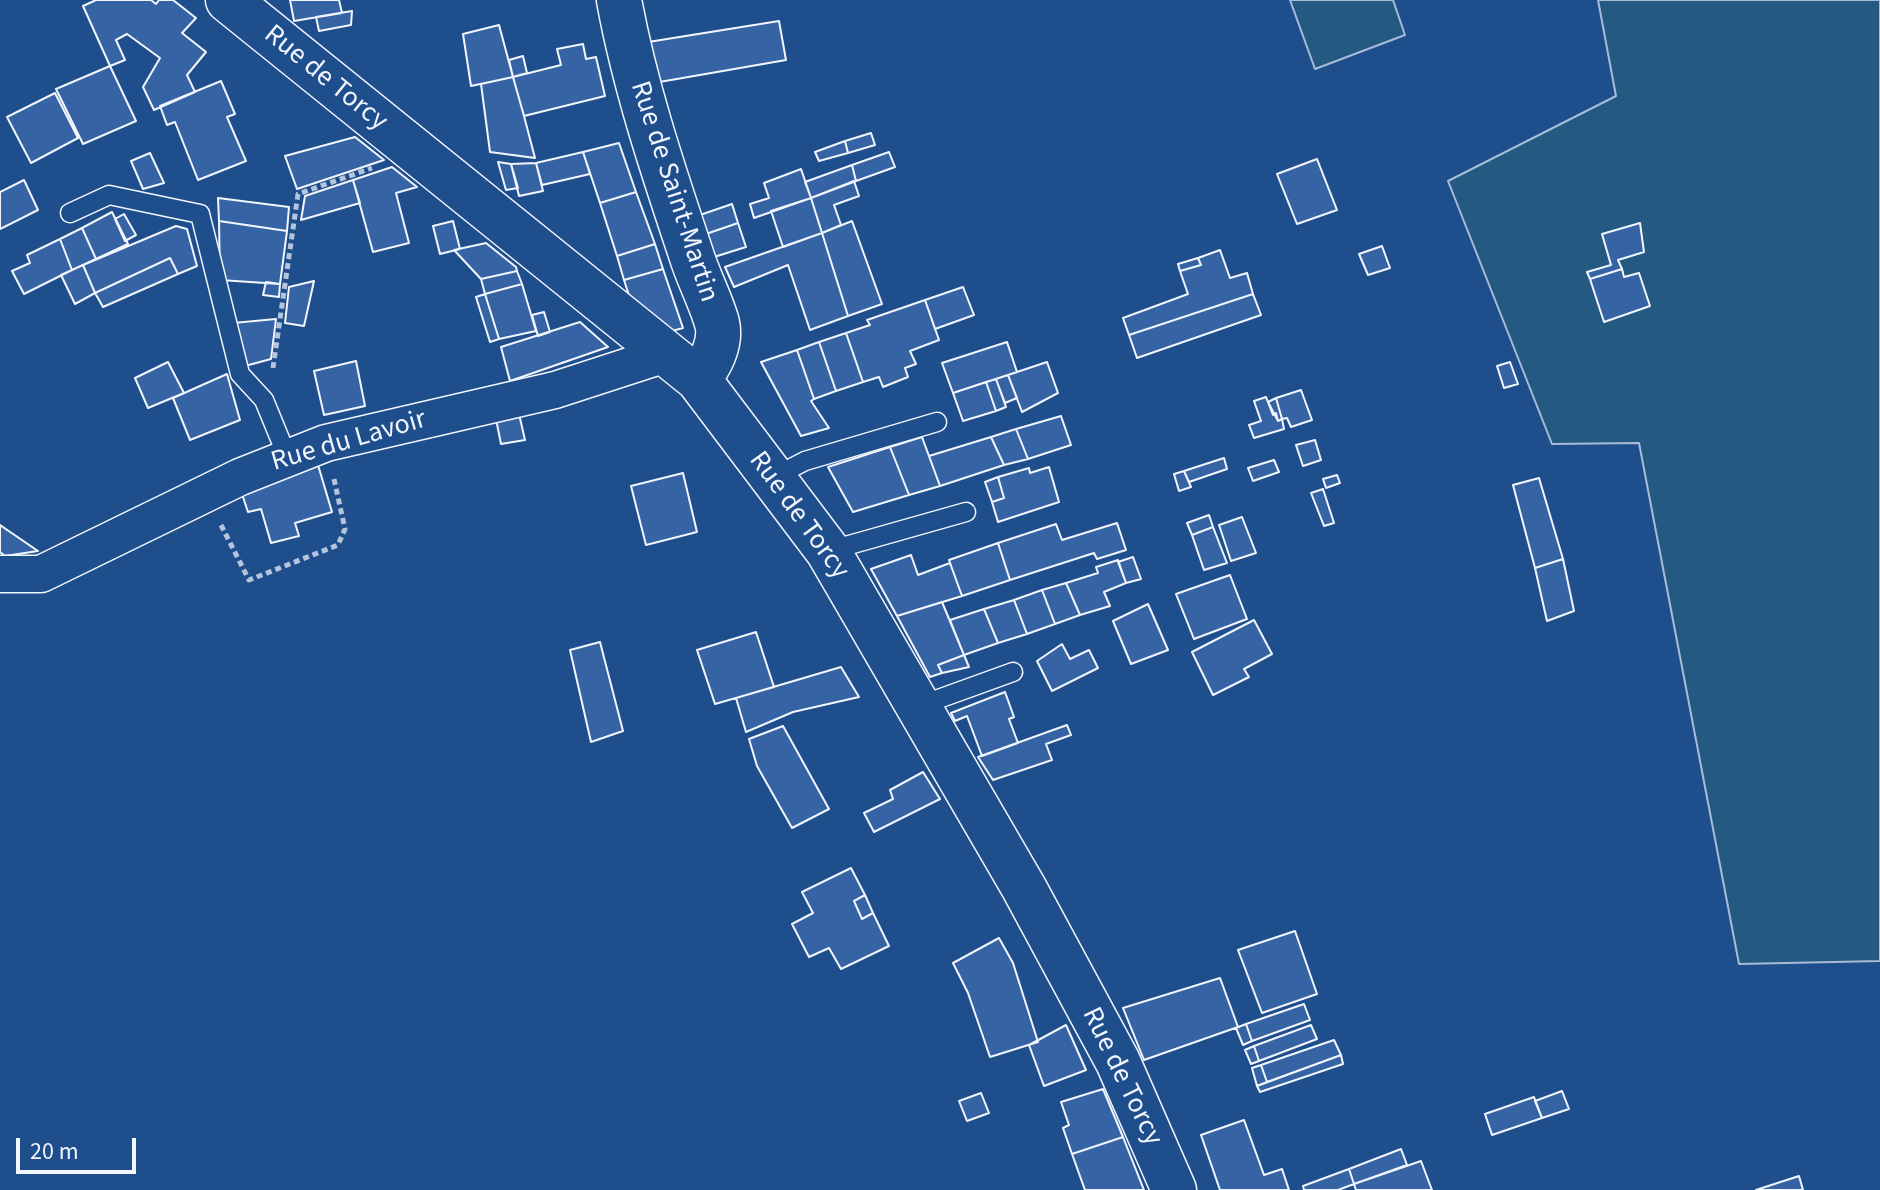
<!DOCTYPE html>
<html>
<head>
<meta charset="utf-8">
<style>
  body { margin:0 }
  #map { position:relative; width:1880px; height:1190px; overflow:hidden; background:#1f4e8c; font-family:"Source Sans 3",sans-serif }
  canvas { display:block }
  .scale { position:absolute; left:16px; top:1138px; width:120px; height:36px; box-sizing:border-box; border:4px solid #f2f6ff; border-top:0; padding-left:10px; font-size:24px; line-height:28px; white-space:nowrap; color:#f2f6ff; -webkit-text-stroke:6px #1f4e8c; paint-order:stroke }
</style>
</head>
<body>
<div id="map">
<canvas width="1880" height="1190"></canvas>
<div class="scale">20 m</div>
</div>
<script>
const ctx = document.querySelector('canvas').getContext('2d');
ctx.lineJoin = 'round';
function fillPath(path, color) {
  ctx.fillStyle = color;
  ctx.fill(path, 'evenodd');
}
function strokePath(path, color, width, dash) {
  ctx.strokeStyle = color;
  ctx.lineWidth = width;
  ctx.lineCap = dash ? 'butt' : 'round';
  ctx.setLineDash(dash || []);
  ctx.stroke(path);
}
function write(font, color, halo, rows, align = 'center') {
  ctx.font = font + ' "Source Sans 3",sans-serif';
  ctx.lineWidth = 6;
  ctx.setLineDash([]);
  ctx.textBaseline = 'middle';
  ctx.strokeStyle = halo;
  ctx.fillStyle = color;
  for (const [text, x, y, turn = 0] of rows) {
    ctx.save();
    ctx.translate(x, y);
    ctx.rotate((+turn || 0) * Math.PI / 180);
    ctx.textAlign = isNaN(turn) ? turn : align;
    if (halo) ctx.strokeText(text, 0, 0);
    ctx.fillText(text, 0, 0);
    ctx.restore();
  }
}
const green = new Path2D(`
  M 1290,0 L 1393,0 L 1405,35 L 1315,69 Z
  M 1598,0 L 1880,0 L 1880,961 L 1739,964 L 1639,443 L 1552,444 L 1448,181 L 1616,96 Z`);
const building = new Path2D(`
  M 96,0 L 151,0 L 156,4 L 159,0 L 173,0 L 196,18 L 182,33 L 206,52 L 187,75 L 195,92 L 154,110 L 143,87 L 160,58 L 127,34 L 116,40 L 125,60 L 110,66 L 83,6 Z
  M 290,0 L 339,0 L 342,13 L 294,21 Z
  M 352,11 L 351,25 L 319,31 L 316,17 Z
  M 779,21 L 786,60 L 648,84 L 642,43 Z
  M 499,25 L 513,77 L 471,86 L 463,34 Z
  M 583,44 L 586,59 L 596,57 L 605,96 L 524,116 L 513,77 L 561,65 L 557,49 Z
  M 523,56 L 527,73 L 513,77 L 509,60 Z
  M 110,66 L 136,121 L 83,144 L 56,89 Z
  M 513,77 L 524,116 L 535,158 L 490,152 L 481,84 Z
  M 221,81 L 235,114 L 227,117 L 246,161 L 198,180 L 175,122 L 167,125 L 160,106 Z
  M 55,93 L 78,138 L 31,163 L 7,117 Z
  M 871,133 L 875,145 L 848,153 L 845,141 Z
  M 355,137 L 384,160 L 297,189 L 285,156 Z
  M 845,141 L 848,153 L 819,161 L 815,152 Z
  M 619,143 L 636,192 L 600,203 L 583,152 Z
  M 583,152 L 590,174 L 542,185 L 536,163 Z
  M 889,152 L 895,167 L 856,181 L 852,165 Z
  M 150,153 L 164,183 L 143,189 L 131,161 Z
  M 1317,159 L 1337,210 L 1297,224 L 1277,174 Z
  M 498,162 L 511,164 L 518,188 L 506,190 Z
  M 536,163 L 543,191 L 519,196 L 511,164 Z
  M 852,165 L 856,181 L 811,198 L 805,182 Z
  M 392,167 L 417,187 L 396,193 L 409,243 L 373,252 L 353,180 Z
  M 801,169 L 811,198 L 754,218 L 750,204 L 769,198 L 764,183 Z
  M 24,180 L 38,210 L 0,229 L 0,192 Z
  M 353,180 L 360,203 L 301,220 L 305,196 Z
  M 854,181 L 859,196 L 834,205 L 841,225 L 822,233 L 811,198 Z
  M 636,192 L 655,244 L 617,256 L 600,203 Z
  M 218,198 L 289,207 L 287,231 L 219,221 Z
  M 811,198 L 822,233 L 783,247 L 771,211 Z
  M 732,204 L 738,223 L 706,234 L 700,215 Z
  M 112,212 L 128,244 L 96,259 L 82,228 Z
  M 124,214 L 136,235 L 125,241 L 115,219 Z
  M 219,221 L 287,231 L 280,284 L 220,280 Z
  M 453,221 L 460,249 L 440,254 L 433,226 Z
  M 852,221 L 882,304 L 848,316 L 822,233 Z
  M 738,223 L 746,247 L 714,257 L 706,234 Z
  M 1640,223 L 1644,252 L 1618,260 L 1622,269 L 1590,279 L 1587,272 L 1611,265 L 1602,234 Z
  M 176,226 L 187,229 L 197,266 L 178,274 L 170,258 L 95,293 L 83,265 Z
  M 82,228 L 96,259 L 72,270 L 60,239 Z
  M 822,233 L 848,316 L 810,330 L 788,265 L 734,287 L 725,267 Z
  M 60,239 L 72,270 L 24,294 L 12,271 L 30,263 L 27,255 Z
  M 486,243 L 516,267 L 517,271 L 481,279 L 454,250 Z
  M 655,244 L 663,269 L 624,280 L 617,256 Z
  M 1382,246 L 1390,268 L 1368,275 L 1359,254 Z
  M 1220,250 L 1230,278 L 1247,273 L 1253,294 L 1129,335 L 1123,318 L 1188,294 L 1180,271 L 1201,265 L 1198,258 Z
  M 170,258 L 178,274 L 103,307 L 95,293 Z
  M 1198,258 L 1201,265 L 1180,271 L 1178,264 Z
  M 83,265 L 95,293 L 75,304 L 61,275 Z
  M 663,269 L 683,328 L 668,332 L 632,305 L 624,280 Z
  M 1622,269 L 1624,277 L 1639,273 L 1650,306 L 1604,322 L 1590,279 Z
  M 517,271 L 522,284 L 485,294 L 481,279 Z
  M 314,281 L 304,326 L 285,323 L 289,287 Z
  M 266,282 L 280,284 L 279,297 L 263,295 Z
  M 522,284 L 536,331 L 499,339 L 485,294 Z
  M 963,287 L 974,315 L 935,329 L 925,300 Z
  M 485,294 L 499,339 L 490,342 L 476,297 Z
  M 1253,294 L 1261,315 L 1137,358 L 1129,335 Z
  M 925,300 L 939,340 L 910,351 L 916,364 L 905,368 L 908,377 L 883,387 L 879,377 L 863,382 L 846,333 L 870,325 L 867,320 Z
  M 544,312 L 550,332 L 538,336 L 532,315 Z
  M 276,319 L 271,359 L 245,366 L 233,323 Z
  M 580,322 L 608,347 L 510,381 L 501,347 Z
  M 846,333 L 863,382 L 836,391 L 819,342 Z
  M 819,342 L 836,391 L 814,399 L 797,350 Z
  M 1007,342 L 1017,372 L 953,393 L 942,363 Z
  M 797,350 L 814,399 L 811,401 L 829,428 L 801,436 L 761,362 Z
  M 356,361 L 365,406 L 324,415 L 314,371 Z
  M 168,362 L 184,393 L 148,408 L 135,378 Z
  M 1047,362 L 1058,393 L 1022,412 L 1008,375 Z
  M 1510,362 L 1518,384 L 1504,388 L 1497,366 Z
  M 227,374 L 240,420 L 190,440 L 173,398 Z
  M 1008,375 L 1017,398 L 1005,403 L 996,379 Z
  M 996,379 L 1006,407 L 996,411 L 986,382 Z
  M 986,382 L 996,411 L 963,421 L 953,393 Z
  M 1301,390 L 1312,420 L 1291,427 L 1287,418 L 1282,419 L 1276,398 Z
  M 1266,397 L 1273,415 L 1276,413 L 1278,421 L 1282,419 L 1284,429 L 1254,438 L 1249,425 L 1261,421 L 1254,401 Z
  M 1276,398 L 1282,419 L 1278,421 L 1268,402 Z
  M 519,414 L 525,440 L 501,444 L 496,419 Z
  M 1061,416 L 1071,445 L 1028,459 L 1016,429 Z
  M 1016,429 L 1028,459 L 1004,465 L 991,437 Z
  M 922,437 L 940,486 L 909,495 L 890,447 Z
  M 991,437 L 1004,465 L 940,486 L 929,456 Z
  M 1315,440 L 1321,460 L 1303,466 L 1296,445 Z
  M 890,447 L 909,495 L 853,512 L 828,467 Z
  M 1224,458 L 1227,469 L 1189,482 L 1184,471 Z
  M 1274,460 L 1279,472 L 1253,481 L 1248,468 Z
  M 318,465 L 332,512 L 295,523 L 299,536 L 271,543 L 261,509 L 248,512 L 241,491 Z
  M 1049,467 L 1059,502 L 998,522 L 992,502 L 1004,498 L 998,477 L 1029,468 L 1030,473 Z
  M 1184,471 L 1191,487 L 1179,491 L 1174,474 Z
  M 683,473 L 697,532 L 646,545 L 631,486 Z
  M 1337,475 L 1340,483 L 1326,488 L 1323,479 Z
  M 998,477 L 1004,498 L 992,502 L 985,482 Z
  M 1539,478 L 1563,559 L 1535,568 L 1513,485 Z
  M 1323,489 L 1334,523 L 1324,526 L 1311,493 Z
  M 1209,515 L 1213,527 L 1192,535 L 1187,523 Z
  M 1242,517 L 1256,553 L 1231,561 L 1219,525 Z
  M 1117,523 L 1126,550 L 1097,559 L 1094,553 L 1010,580 L 998,543 L 1056,524 L 1062,540 Z
  M 0,525 L 38,551 L 5,556 L 0,552 Z
  M 1213,527 L 1227,563 L 1204,570 L 1192,535 Z
  M 998,543 L 1010,580 L 962,596 L 949,560 Z
  M 911,555 L 918,575 L 950,563 L 962,596 L 897,616 L 871,569 Z
  M 1133,557 L 1141,579 L 1126,583 L 1118,562 Z
  M 1563,559 L 1574,611 L 1547,621 L 1535,568 Z
  M 1118,560 L 1126,583 L 1104,592 L 1110,606 L 1080,615 L 1066,583 L 1098,573 L 1096,567 Z
  M 1230,575 L 1247,619 L 1194,639 L 1176,594 Z
  M 1066,583 L 1080,615 L 1055,624 L 1042,590 Z
  M 1042,590 L 1055,624 L 1027,634 L 1014,600 Z
  M 1014,600 L 1027,634 L 998,643 L 984,609 Z
  M 942,602 L 964,655 L 938,665 L 942,673 L 930,677 L 897,616 Z
  M 1148,604 L 1168,650 L 1131,664 L 1113,621 Z
  M 984,609 L 998,643 L 964,655 L 950,620 Z
  M 1254,620 L 1272,654 L 1244,669 L 1249,677 L 1213,695 L 1192,652 Z
  M 756,632 L 774,687 L 715,704 L 697,650 Z
  M 600,642 L 623,731 L 591,742 L 570,650 Z
  M 1062,644 L 1070,659 L 1089,650 L 1098,668 L 1052,691 L 1037,661 Z
  M 964,655 L 969,667 L 942,673 L 938,665 Z
  M 841,667 L 859,697 L 793,712 L 746,732 L 736,698 Z
  M 1005,692 L 1014,717 L 1009,719 L 1018,743 L 982,756 L 967,716 L 955,721 L 951,713 Z
  M 1067,725 L 1071,735 L 1046,744 L 1052,760 L 993,780 L 978,757 Z
  M 783,726 L 829,809 L 792,828 L 757,766 L 749,739 Z
  M 923,772 L 940,799 L 874,832 L 864,813 L 893,799 L 890,790 Z
  M 851,868 L 865,895 L 854,901 L 862,919 L 873,913 L 889,946 L 841,969 L 829,948 L 809,957 L 792,924 L 813,913 L 802,892 Z
  M 865,895 L 873,913 L 862,919 L 854,901 Z
  M 1295,931 L 1317,994 L 1262,1013 L 1238,950 Z
  M 999,938 L 1013,963 L 1038,1042 L 990,1057 L 968,993 L 953,963 Z
  M 1220,978 L 1238,1027 L 1144,1060 L 1123,1008 Z
  M 1304,1004 L 1310,1020 L 1252,1041 L 1246,1024 Z
  M 1246,1024 L 1252,1041 L 1243,1045 L 1236,1028 Z
  M 1066,1025 L 1086,1070 L 1044,1086 L 1029,1045 Z
  M 1311,1025 L 1317,1039 L 1259,1061 L 1254,1046 Z
  M 1334,1040 L 1341,1055 L 1267,1082 L 1261,1065 Z
  M 1254,1046 L 1259,1061 L 1251,1064 L 1245,1050 Z
  M 1341,1055 L 1343,1064 L 1260,1092 L 1257,1086 Z
  M 1261,1065 L 1267,1082 L 1257,1086 L 1252,1068 Z
  M 1103,1089 L 1123,1137 L 1072,1154 L 1063,1128 L 1069,1125 L 1061,1102 Z
  M 1562,1091 L 1569,1109 L 1542,1118 L 1535,1101 Z
  M 981,1093 L 989,1113 L 967,1121 L 959,1101 Z
  M 1534,1097 L 1542,1118 L 1492,1135 L 1485,1114 Z
  M 1244,1120 L 1264,1175 L 1282,1169 L 1289,1190 L 1220,1190 L 1201,1135 Z
  M 1123,1137 L 1144,1190 L 1085,1190 L 1072,1154 Z
  M 1401,1149 L 1407,1165 L 1354,1184 L 1349,1169 Z
  M 1421,1161 L 1432,1190 L 1356,1190 L 1354,1184 Z
  M 1349,1169 L 1354,1184 L 1338,1190 L 1304,1190 L 1303,1186 Z
  M 1799,1176 L 1803,1190 L 1756,1190 Z`);
const path = new Path2D(`
  M 273,368 L 298,194 L 372,168
  M 221,525 L 249,580 L 338,545 L 345,529 L 334,479`);
const service = new Path2D(`
  M 70,213 L 109,195 L 200,214 L 240,374 L 264,400 L 287,456
  M 772,478 L 805,461 L 937,422
  M 828,551 L 966,512
  M 919,706 L 1013,672`);
const minor = new Path2D(`
  M 0,574 L 41,574 L 240,477 L 326,443 L 555,390 L 666,354`);
const tertiary = new Path2D(`
  M 228,0 L 698,379 L 828,551 L 1024,888 L 1118,1062 L 1174,1190
  M 619,0 C 635,87 663,170 691,254 C 698,277 711,301 717,323 C 722,343 710,365 698,379`);
const streetNames = [
  ["Rue de Torcy",325,79,39],
  ["Rue de Saint-Martin",673,192,72],
  ["Rue du Lavoir",349,442,-16],
  ["Rue de Torcy",798,516,54],
  ["Rue de Torcy",1121,1077,64]
];
fillPath(green, '#245a82');
strokePath(green, '#a8bbd7', 2);
fillPath(building, '#3563a3');
strokePath(building, '#f2f6ff', 2);
strokePath(service, '#f2f6ff', 21);
strokePath(minor, '#f2f6ff', 39);
strokePath(tertiary, '#f2f6ff', 47);
strokePath(path, '#b3c4dc', 5, [6, 4]);
strokePath(service, '#1f4e8c', 18);
strokePath(minor, '#1f4e8c', 36);
strokePath(tertiary, '#1f4e8c', 44);
write('28px', '#f2f6ff', '#1f4e8c', streetNames);
</script>
</body>
</html>
